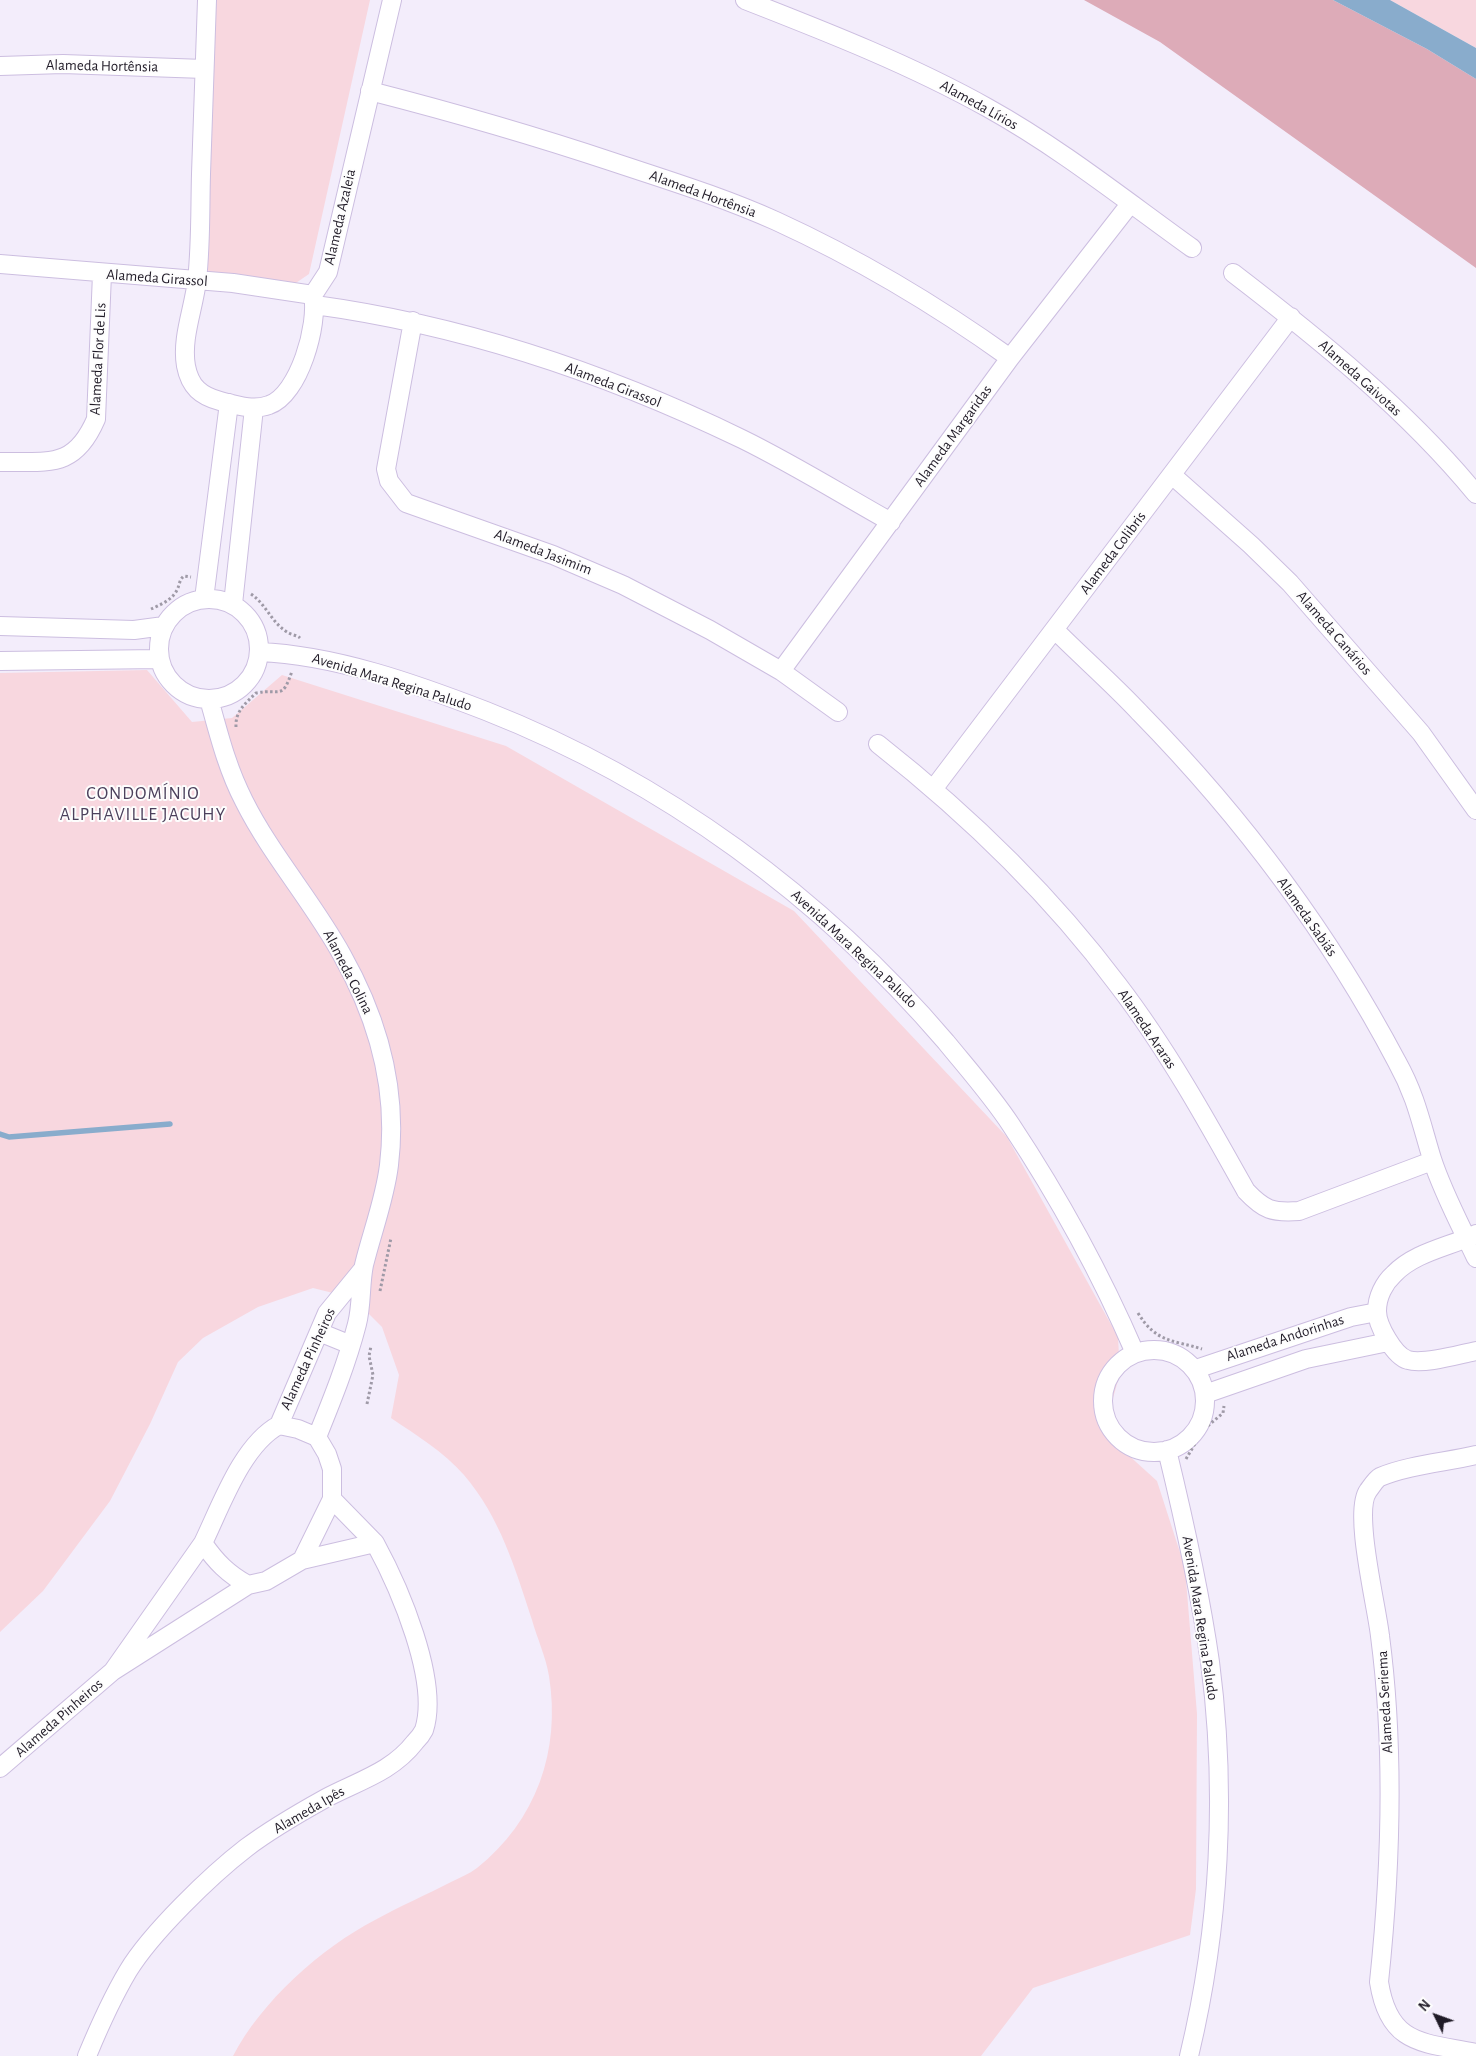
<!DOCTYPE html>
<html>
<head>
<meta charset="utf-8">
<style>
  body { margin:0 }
  #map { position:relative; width:1476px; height:2056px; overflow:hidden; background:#f3edfb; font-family:"Alegreya Sans",sans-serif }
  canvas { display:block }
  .north { position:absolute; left:1411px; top:1991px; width:50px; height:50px; -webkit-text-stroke:4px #fdfdfd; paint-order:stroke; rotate:312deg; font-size:14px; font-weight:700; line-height:20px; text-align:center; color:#201b27 }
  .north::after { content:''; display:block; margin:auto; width:18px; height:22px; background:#201b27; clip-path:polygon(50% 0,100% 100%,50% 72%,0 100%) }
</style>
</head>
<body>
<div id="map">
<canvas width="1476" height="2056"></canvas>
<div class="north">N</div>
</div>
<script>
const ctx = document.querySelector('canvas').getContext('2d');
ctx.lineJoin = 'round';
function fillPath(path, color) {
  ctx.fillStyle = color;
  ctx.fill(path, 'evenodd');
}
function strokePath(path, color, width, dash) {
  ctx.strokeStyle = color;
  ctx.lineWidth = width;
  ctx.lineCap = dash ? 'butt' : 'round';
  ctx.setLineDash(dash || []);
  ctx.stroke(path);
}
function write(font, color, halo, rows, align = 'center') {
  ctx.font = font + ' "Alegreya Sans",sans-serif';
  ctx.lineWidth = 4;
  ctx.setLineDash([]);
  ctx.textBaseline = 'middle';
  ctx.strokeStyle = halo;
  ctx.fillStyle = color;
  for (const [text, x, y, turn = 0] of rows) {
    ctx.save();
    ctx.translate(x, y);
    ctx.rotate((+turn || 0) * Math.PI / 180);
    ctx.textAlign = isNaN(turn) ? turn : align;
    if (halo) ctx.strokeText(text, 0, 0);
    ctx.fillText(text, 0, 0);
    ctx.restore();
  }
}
const green = new Path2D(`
  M 201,0 L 370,0 L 309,274 L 290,287 L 212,278 L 198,263 Z
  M 1390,0 L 1476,0 L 1476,48 Z
  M 147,670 L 192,722 L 232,718 L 282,675 L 506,746 L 794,911 L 1007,1137 L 1118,1337 L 1120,1374 L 1103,1432 L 1157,1481 L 1185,1568 L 1197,1714 L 1196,1889 L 1190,1935 L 1033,1988 L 981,2056 L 233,2056 C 261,2002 321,1948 375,1920 C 400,1906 426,1895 451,1882 C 459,1878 469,1874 477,1868 C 536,1821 561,1751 549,1676 C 546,1657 537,1638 532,1620 C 515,1568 500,1517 464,1475 C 444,1452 416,1435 391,1418 L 399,1375 L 382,1327 L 353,1298 L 313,1288 L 258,1307 L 203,1338 L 178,1362 L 150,1424 L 110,1501 L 43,1591 L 0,1632 L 0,673 Z`);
const forest = new Path2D(`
  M 1084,0 L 1333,0 L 1427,49 L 1476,79 L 1476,268 L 1160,42 Z`);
const water = new Path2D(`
  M 1333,0 L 1390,0 L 1476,48 L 1476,79 L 1427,49 Z`);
const stream = new Path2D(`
  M 0,1134 L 9,1137 L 170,1124`);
const path = new Path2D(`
  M 251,594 C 266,604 271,622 287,632 C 291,635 297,635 300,638
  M 151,609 C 160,605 172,600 177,590 C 180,584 179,580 184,576 L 191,577
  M 236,727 C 235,711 246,703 256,693 C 281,688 282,701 292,671
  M 380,1291 L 391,1238
  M 1138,1313 C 1156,1343 1174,1340 1202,1349
  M 367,1404 L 373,1375 L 369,1356 L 371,1346
  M 1186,1459 L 1203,1430 L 1223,1413 L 1224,1406`);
const minor = new Path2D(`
  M 207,0 C 205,58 203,116 201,174 C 200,209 201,245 197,280 C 194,308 181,338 186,366 C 190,387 201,396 220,401 C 236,405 253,411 269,405 C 299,395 319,324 313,295 L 328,272 L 392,0
  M 745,0 C 827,32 911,65 988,108 C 1060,148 1125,200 1192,248
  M 0,66 L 63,64 L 204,69
  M 370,91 C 452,112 532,135 613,162 C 667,180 723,197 776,221 C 859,259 936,305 1010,358
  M 0,264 L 233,283 L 313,295
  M 1233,273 C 1319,339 1407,410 1476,494
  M 315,305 C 462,325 608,374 742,439 C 793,464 841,494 891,522
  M 413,321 L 386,469 L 389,481 L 406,503 L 553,555 L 623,585 L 710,630 L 781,671 L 838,712
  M 0,462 C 48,461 74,470 96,419 L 102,274
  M 1172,475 L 1251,545 L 1290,583 L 1421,733 L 1476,810
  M159 649a50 50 0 1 1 100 0a50 50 0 1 1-100 0Z
  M 204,599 L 229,403
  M 233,604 L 254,408
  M 0,626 L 134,630 L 164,626
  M 1055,630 C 1083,658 1113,684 1140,713 C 1241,816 1330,935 1397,1062 C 1416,1096 1421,1123 1432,1159 C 1443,1193 1461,1226 1476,1258
  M 259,652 C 335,655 416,684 486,711 C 664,781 822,897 946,1042 C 968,1069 992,1096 1011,1125 C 1060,1199 1100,1272 1135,1353
  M 0,661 L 159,659
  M 781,671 L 1010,358 L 1130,204
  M 209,699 C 219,735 227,768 244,801 C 271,855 313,902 342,955 C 378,1019 398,1091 389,1165 C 385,1199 372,1232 364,1265 C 360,1284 362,1305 357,1324 C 347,1363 332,1400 317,1437
  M 878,744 C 967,814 1050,894 1118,985 C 1167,1049 1207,1121 1246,1191 C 1264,1210 1272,1213 1299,1211 L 1432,1161
  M 934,788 L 1291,317
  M 1476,1234 C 1449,1247 1415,1252 1394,1274 C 1384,1283 1377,1297 1377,1311 C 1377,1325 1394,1356 1408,1360 C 1424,1365 1460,1354 1476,1351
  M 319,1332 L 351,1345
  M1103 1401a51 51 0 1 1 102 0a51 51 0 1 1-102 0Z
  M 1196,1369 L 1351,1317 L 1377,1312
  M 1205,1394 L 1306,1359 L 1388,1342
  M 1167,1450 C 1184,1520 1200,1591 1210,1662 C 1227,1792 1220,1928 1189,2056
  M 1476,1455 C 1447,1462 1408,1465 1380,1477 C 1376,1479 1371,1487 1368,1491 C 1353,1512 1377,1607 1380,1636 C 1395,1750 1391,1868 1379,1982 C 1389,2046 1423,2042 1476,2053
  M 203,1543 L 113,1671 L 248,1585 L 266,1581 L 302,1560 L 332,1499 L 332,1469 L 327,1454 L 317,1437 L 298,1429 L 279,1425
  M 302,1560 L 375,1543 L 332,1499
  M 248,1585 C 228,1574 216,1562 203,1543 C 221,1506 242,1445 279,1425 L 327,1313 L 363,1269
  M 0,1768 L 113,1671
  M 87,2056 C 99,2027 112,1998 128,1971 C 151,1933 211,1875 246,1848 C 271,1829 299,1813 326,1798 C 358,1781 392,1772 415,1742 C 418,1739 422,1734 424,1730 C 440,1681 399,1587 375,1543`);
const streetNames = [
  ["Alameda Hortênsia",102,66,1],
  ["Alameda Lírios",979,105,29],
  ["Alameda Hortênsia",703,194,20],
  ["Alameda Azaleia",340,217,-77],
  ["Alameda Girassol",157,278,4],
  ["Alameda Flor de Lis",98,359,-87],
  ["Alameda Gaivotas",1360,378,42],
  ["Alameda Girassol",613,385,21],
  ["Alameda Margaridas",953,436,-54],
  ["Alameda Jasimim",543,552,21],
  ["Alameda Colibris",1113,553,-53],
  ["Alameda Canários",1334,633,49],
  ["Avenida Mara Regina Paludo",392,682,17],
  ["Alameda Sabiás",1307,917,55],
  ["Avenida Mara Regina Paludo",854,949,43],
  ["Alameda Colina",348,972,63],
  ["Alameda Araras",1147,1029,56],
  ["Alameda Andorinhas",1285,1338,-18],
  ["Alameda Pinheiros",308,1359,-65],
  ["Avenida Mara Regina Paludo",1200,1618,81],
  ["Alameda Seriema",1385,1702,-93],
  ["Alameda Pinheiros",59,1718,-41],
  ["Alameda Ipês",309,1810,-30]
];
const quarterNames = [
  ["CONDOMÍNIO",143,794],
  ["ALPHAVILLE JACUHY",143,815]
];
fillPath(green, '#f8d7df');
fillPath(forest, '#ddabb8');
fillPath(water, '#89accc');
strokePath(stream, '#89accc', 5.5);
strokePath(minor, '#ccbee0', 20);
strokePath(path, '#9f9aa7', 3, [2.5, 2.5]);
strokePath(minor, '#fff', 18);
write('15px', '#201b27', '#fdfdfd', streetNames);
ctx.letterSpacing = '1px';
write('18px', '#4c405c', '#fdfdfd', quarterNames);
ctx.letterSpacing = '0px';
</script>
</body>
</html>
